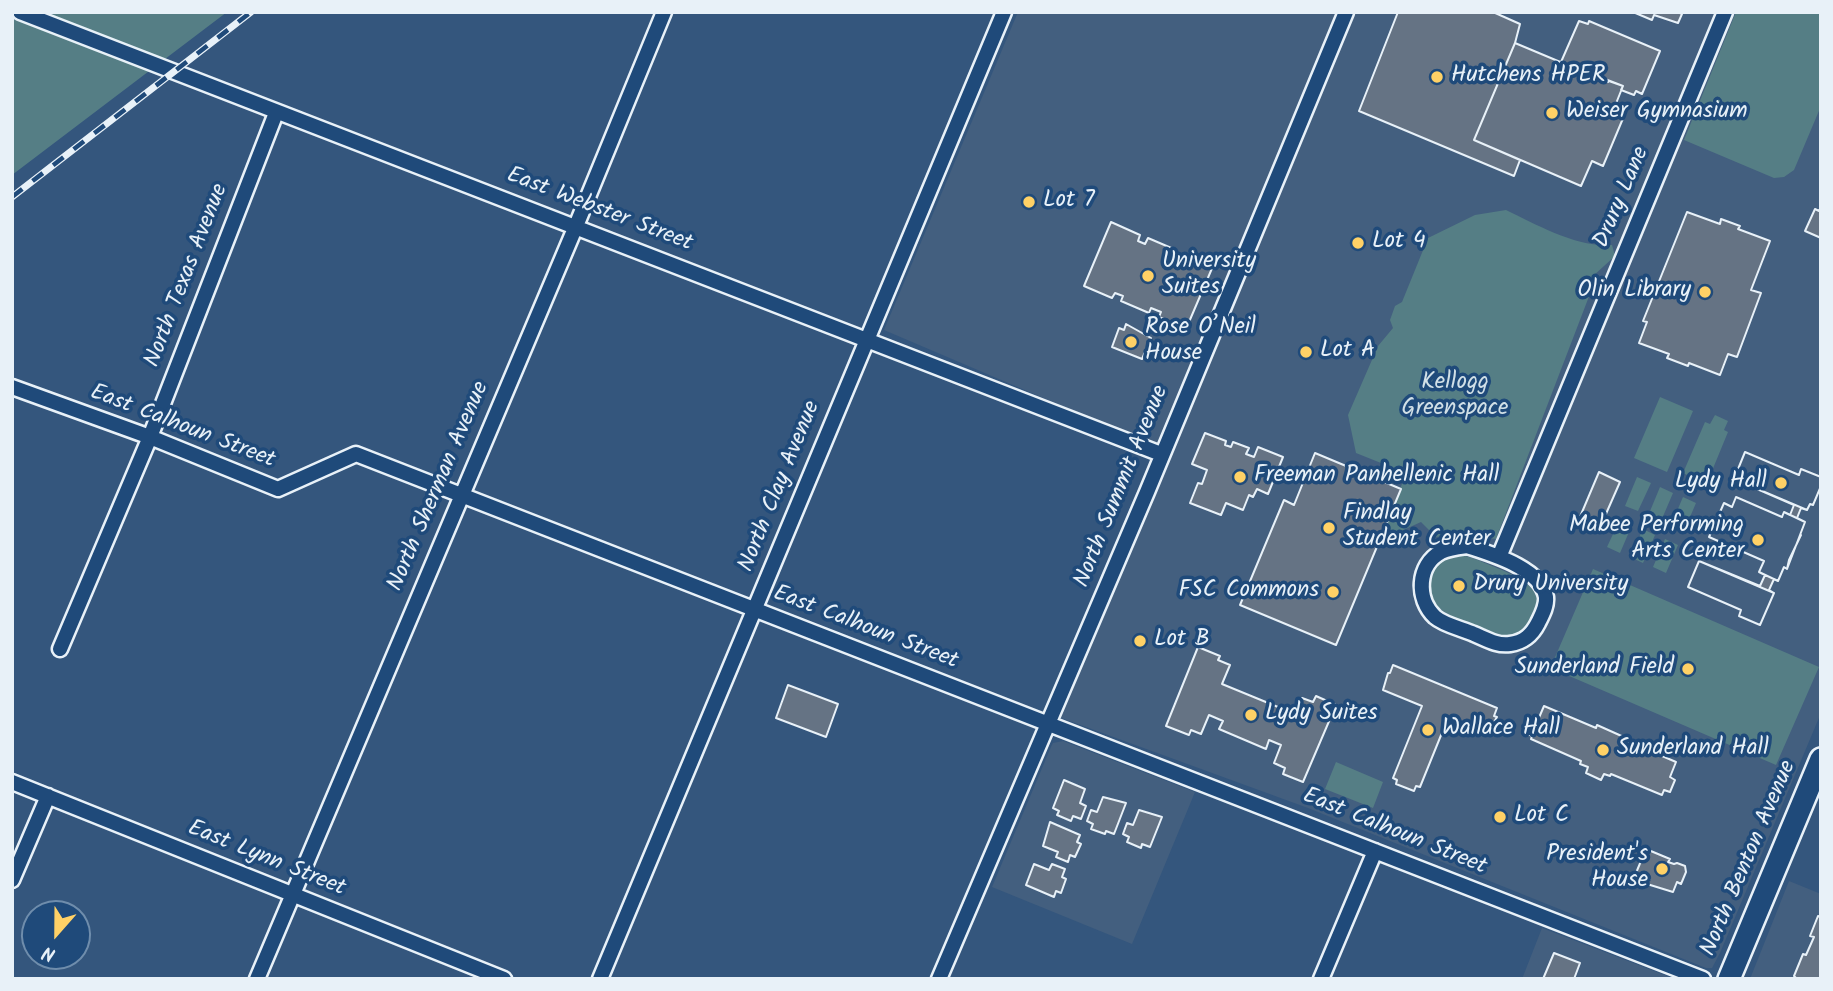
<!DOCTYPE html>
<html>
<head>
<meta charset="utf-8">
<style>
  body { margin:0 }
  #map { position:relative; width:1833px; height:991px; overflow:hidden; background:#34567d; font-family:Kalam,sans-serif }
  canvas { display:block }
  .frame { position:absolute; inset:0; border:14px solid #e8f1f8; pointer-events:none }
  .north { position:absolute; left:21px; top:900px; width:70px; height:70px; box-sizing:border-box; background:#1f4a7a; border:2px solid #6f8dac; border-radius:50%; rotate:201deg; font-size:19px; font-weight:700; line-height:28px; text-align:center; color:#e8f1f8 }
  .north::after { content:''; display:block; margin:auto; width:24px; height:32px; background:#ffd166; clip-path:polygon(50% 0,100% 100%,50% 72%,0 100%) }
</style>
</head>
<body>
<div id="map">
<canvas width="1833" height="991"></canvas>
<div class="frame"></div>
<div class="north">N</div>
</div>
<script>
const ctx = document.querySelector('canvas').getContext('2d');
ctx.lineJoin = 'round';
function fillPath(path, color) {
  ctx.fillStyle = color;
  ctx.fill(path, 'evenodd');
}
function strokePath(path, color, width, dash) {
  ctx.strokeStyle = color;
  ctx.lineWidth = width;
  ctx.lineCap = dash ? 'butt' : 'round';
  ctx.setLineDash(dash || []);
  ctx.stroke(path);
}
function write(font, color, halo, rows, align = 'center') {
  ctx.font = font + ' Kalam,sans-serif';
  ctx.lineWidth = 7;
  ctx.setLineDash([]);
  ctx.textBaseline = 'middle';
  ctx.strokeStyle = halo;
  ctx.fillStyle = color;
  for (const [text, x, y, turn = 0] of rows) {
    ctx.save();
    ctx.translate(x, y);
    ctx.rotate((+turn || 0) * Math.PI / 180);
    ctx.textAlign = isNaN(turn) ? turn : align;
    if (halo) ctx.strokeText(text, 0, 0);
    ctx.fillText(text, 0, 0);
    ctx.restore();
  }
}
const built = new Path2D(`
  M 1018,12 L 1821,12 L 1821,713 L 1720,953 L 1712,968 L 1706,968 L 1308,808 L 1045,712 L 1156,446 L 884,330 Z
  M 1063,741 L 1195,792 L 1132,944 L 992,887 L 1051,747 L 1053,743 Z
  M 1789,881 L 1821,894 L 1821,979 L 1750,979 Z
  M 1542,928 L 1675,979 L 1522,979 Z`);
const green = new Path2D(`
  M 12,12 L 227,12 L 12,175 Z
  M 1736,12 L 1821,12 L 1821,106 L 1794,170 L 1784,177 L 1774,178 L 1684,140 Z
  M 1506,210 C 1537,225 1578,248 1612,245 L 1615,256 L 1593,276 L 1593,286 L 1496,539 L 1457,534 L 1436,537 L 1421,522 L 1381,540 L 1406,473 L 1356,453 L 1348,415 L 1378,346 L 1393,328 L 1390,320 L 1395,306 L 1402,302 L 1428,238 L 1475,215 Z
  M 1660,397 L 1693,411 L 1667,472 L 1634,458 Z
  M 1715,415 L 1728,421 L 1724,430 L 1728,432 L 1707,483 L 1702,481 L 1698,490 L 1685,484 L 1689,476 L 1683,473 L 1705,422 L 1710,424 Z
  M 1637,477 L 1651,483 L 1638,511 L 1625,506 Z
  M 1660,487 L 1673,493 L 1661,521 L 1648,516 Z
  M 1683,497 L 1696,503 L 1684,531 L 1671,525 Z
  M 1620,519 L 1632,525 L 1620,553 L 1607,547 Z
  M 1643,529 L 1655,535 L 1643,563 L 1630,557 Z
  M 1665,539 L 1678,545 L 1666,573 L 1653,567 Z
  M 1456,555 C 1469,555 1480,561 1492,566 C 1514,575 1551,588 1533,620 C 1528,628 1521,634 1512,636 C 1497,638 1484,630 1471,625 C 1450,616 1417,603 1432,573 C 1437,562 1444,558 1456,555 Z
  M 1593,569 L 1819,667 L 1776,765 L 1560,672 L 1553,662 Z
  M 1336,762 L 1383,782 L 1373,808 L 1325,789 Z`);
const building = new Path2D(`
  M 1398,12 L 1493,12 L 1520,24 L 1515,43 L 1474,140 L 1520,160 L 1514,176 L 1359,111 Z
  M 1633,12 L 1678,12 L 1682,14 L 1678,23 L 1654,15 L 1652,20 Z
  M 1579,21 L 1588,24 L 1589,21 L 1660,51 L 1642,94 L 1636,91 L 1634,95 L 1621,90 L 1623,86 L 1561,62 Z
  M 1515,43 L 1608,82 L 1609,81 L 1623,86 L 1613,111 L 1624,116 L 1603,166 L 1592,161 L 1581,186 L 1474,140 Z
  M 1821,207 L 1821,238 L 1805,231 L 1815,209 L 1819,211 Z
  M 1687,212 L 1720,224 L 1721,219 L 1740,226 L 1738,229 L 1770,241 L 1751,290 L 1761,293 L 1737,357 L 1728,354 L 1720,375 L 1689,363 L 1688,366 L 1667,358 L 1669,354 L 1639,343 L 1647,322 L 1643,321 Z
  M 1111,222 L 1140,235 L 1138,241 L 1145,244 L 1148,238 L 1176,250 L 1173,256 L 1182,259 L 1184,254 L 1213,266 L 1186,329 L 1159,317 L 1161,312 L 1151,308 L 1149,313 L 1121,301 L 1123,296 L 1115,293 L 1112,298 L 1084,286 Z
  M 1126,324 L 1151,338 L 1142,359 L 1112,347 L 1119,328 L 1124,330 Z
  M 1205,433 L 1226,441 L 1225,445 L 1231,447 L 1233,442 L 1249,448 L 1246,454 L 1254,457 L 1258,447 L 1283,457 L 1268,494 L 1257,489 L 1253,497 L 1249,495 L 1243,510 L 1226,503 L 1221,515 L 1190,503 L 1198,483 L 1202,484 L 1207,470 L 1192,464 Z
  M 1745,452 L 1799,475 L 1801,469 L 1821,477 L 1821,486 L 1813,505 L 1810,504 L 1807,510 L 1801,508 L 1797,518 L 1805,522 L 1800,535 L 1801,535 L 1789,560 L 1787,569 L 1784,567 L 1778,581 L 1774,579 L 1769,590 L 1774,593 L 1760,625 L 1739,616 L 1741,610 L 1688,587 L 1699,561 L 1760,586 L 1765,575 L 1759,572 L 1764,561 L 1709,537 L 1724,503 L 1732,507 L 1736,497 L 1782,517 L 1784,512 L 1790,515 L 1794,505 L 1734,479 Z
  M 1745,452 L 1799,475 L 1801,469 L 1821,477 L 1821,486 L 1813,505 L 1810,504 L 1807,510 L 1734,479 Z
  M 1315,453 L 1401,489 L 1336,645 L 1240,605 L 1284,500 L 1294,505 Z
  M 1599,472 L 1620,482 L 1598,532 L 1577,524 Z
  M 1736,497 L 1782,517 L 1784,512 L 1805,522 L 1787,569 L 1784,567 L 1778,581 L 1759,572 L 1764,561 L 1709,537 L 1724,503 L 1732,507 Z
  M 1699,561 L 1774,593 L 1760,625 L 1739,616 L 1741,610 L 1688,587 Z
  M 1198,647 L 1220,656 L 1218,660 L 1230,665 L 1222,684 L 1295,714 L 1302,698 L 1313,702 L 1316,696 L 1336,705 L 1303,782 L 1283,774 L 1285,768 L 1274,763 L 1281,745 L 1269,740 L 1266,749 L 1219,729 L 1223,721 L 1209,715 L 1201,734 L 1191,730 L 1189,735 L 1166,726 Z
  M 1393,665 L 1497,708 L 1494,716 L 1497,717 L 1487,734 L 1448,718 L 1420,787 L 1416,786 L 1414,791 L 1396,784 L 1397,780 L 1393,778 L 1422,706 L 1383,690 L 1388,673 L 1390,673 Z
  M 788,685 L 838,704 L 826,737 L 776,718 Z
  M 1544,706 L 1596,728 L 1597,725 L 1626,738 L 1625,740 L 1676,762 L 1670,777 L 1675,780 L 1670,792 L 1664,790 L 1662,795 L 1611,774 L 1610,776 L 1604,774 L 1601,780 L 1586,773 L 1588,767 L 1580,764 L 1581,761 L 1531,739 L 1532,736 L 1526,733 L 1533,717 L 1538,720 Z
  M 1064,780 L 1085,789 L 1080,803 L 1086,806 L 1081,819 L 1073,816 L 1071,821 L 1057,815 L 1059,811 L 1053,808 Z
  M 1103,797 L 1126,803 L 1114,834 L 1106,831 L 1105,834 L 1091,829 L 1093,824 L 1087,821 L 1091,810 L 1097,812 Z
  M 1139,810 L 1162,817 L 1150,847 L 1142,844 L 1141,848 L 1127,842 L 1129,837 L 1123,834 L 1127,823 L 1133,825 Z
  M 1050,822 L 1080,835 L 1077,842 L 1081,844 L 1075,857 L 1070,855 L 1068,862 L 1056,857 L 1058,852 L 1043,846 Z
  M 1646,849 L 1670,859 L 1668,862 L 1674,864 L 1677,863 L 1685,866 L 1686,872 L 1681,884 L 1677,882 L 1673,892 L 1647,884 L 1650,878 L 1636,873 Z
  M 1034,864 L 1049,870 L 1052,864 L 1065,869 L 1062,877 L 1066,879 L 1061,893 L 1056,891 L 1054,897 L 1026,885 Z
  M 1818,916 L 1821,917 L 1821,979 L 1797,979 L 1794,976 L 1803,954 L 1806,955 L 1814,937 L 1810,936 Z
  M 1554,953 L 1580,963 L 1574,979 L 1543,979 Z`);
const street = new Path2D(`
  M 20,12 L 1161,454
  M 12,387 L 150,437 L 278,489 L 356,454 L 1703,979
  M 1467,546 C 1491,554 1541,568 1546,597 C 1547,606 1542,615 1538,623 C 1532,635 1524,642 1510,644 C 1497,646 1486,639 1474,634 C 1463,629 1444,625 1435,617 C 1416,599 1417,565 1441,552 C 1449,548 1459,547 1467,546 Z
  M 1499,557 L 1725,12
  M 60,649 L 150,437 L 276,113
  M 12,782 L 504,979
  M 12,880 L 48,796
  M 257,979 L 576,226 L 664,12
  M 600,979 L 1004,12
  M 939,979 L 1147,492 L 1346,12
  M 1321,979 L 1375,851`);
const secondary = new Path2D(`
  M 1729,979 L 1821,759`);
const rail = new Path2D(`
  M 12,197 L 251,12`);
const markers = [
  [1437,77,7,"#ffd166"],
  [1552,113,7,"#ffd166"],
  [1029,202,7,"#ffd166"],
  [1358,243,7,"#ffd166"],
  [1148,276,7,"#ffd166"],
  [1705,292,7,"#ffd166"],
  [1131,342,7,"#ffd166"],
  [1306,352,7,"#ffd166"],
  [1240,477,7,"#ffd166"],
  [1781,483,7,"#ffd166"],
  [1329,528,7,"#ffd166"],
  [1758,540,7,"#ffd166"],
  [1459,586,7,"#ffd166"],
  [1333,592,7,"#ffd166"],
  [1140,641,7,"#ffd166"],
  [1688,669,7,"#ffd166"],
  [1251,715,7,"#ffd166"],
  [1428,730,7,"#ffd166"],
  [1603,750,7,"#ffd166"],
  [1500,817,7,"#ffd166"],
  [1662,869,7,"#ffd166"]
];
const poiNames = [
  ["Hutchens HPER",1451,77],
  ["Weiser Gymnasium",1566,113],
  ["Lot 7",1043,202],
  ["Lot 4",1372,243],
  ["University",1162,263],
  ["Suites",1162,289],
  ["Olin Library",1691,292,"right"],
  ["Rose O’Neil",1145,329],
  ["House",1145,355],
  ["Lot A",1320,352],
  ["Freeman Panhellenic Hall",1254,477],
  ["Lydy Hall",1767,483,"right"],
  ["Findlay",1343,515],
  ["Student Center",1343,541],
  ["Mabee Performing",1744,527,"right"],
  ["Arts Center",1744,553,"right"],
  ["Drury University",1473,586],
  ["FSC Commons",1319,592,"right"],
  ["Lot B",1154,641],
  ["Sunderland Field",1674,669,"right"],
  ["Lydy Suites",1265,715],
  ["Wallace Hall",1442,730],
  ["Sunderland Hall",1617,750],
  ["Lot C",1514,817],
  ["President's",1648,856,"right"],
  ["House",1648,882,"right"]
];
const streetNames = [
  ["Drury Lane",1623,198,-67],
  ["East Webster Street",599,211,21],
  ["North Texas Avenue",188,276,-69],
  ["East Calhoun Street",182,428,21],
  ["North Sherman Avenue",440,487,-67],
  ["North Clay Avenue",781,487,-68],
  ["North Summit Avenue",1123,487,-68],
  ["East Calhoun Street",865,629,21],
  ["East Calhoun Street",1394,833,22],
  ["North Benton Avenue",1750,859,-67],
  ["East Lynn Street",266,860,22]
];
const parkNames = [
  ["Kellogg",1455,384],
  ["Greenspace",1455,410]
];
fillPath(built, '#435f7f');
fillPath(green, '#557e85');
fillPath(building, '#657384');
strokePath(building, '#e8f1f8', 2);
strokePath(street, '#e8f1f8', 19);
strokePath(secondary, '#e8f1f8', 26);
strokePath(street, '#1f4a7a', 14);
strokePath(secondary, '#1f4a7a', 21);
strokePath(rail, '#e8f1f8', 7);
strokePath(rail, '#1f4a7a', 4.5, [13]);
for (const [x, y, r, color] of markers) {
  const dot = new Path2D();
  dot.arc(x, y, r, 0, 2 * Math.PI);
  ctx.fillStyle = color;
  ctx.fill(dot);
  strokePath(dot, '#1f4a7a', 2.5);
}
write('23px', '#e8f1f8', '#1f4a7a', poiNames, 'left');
write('23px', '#e8f1f8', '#1f4a7a', streetNames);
write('23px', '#d2e0e7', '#1f4a7a', parkNames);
</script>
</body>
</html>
